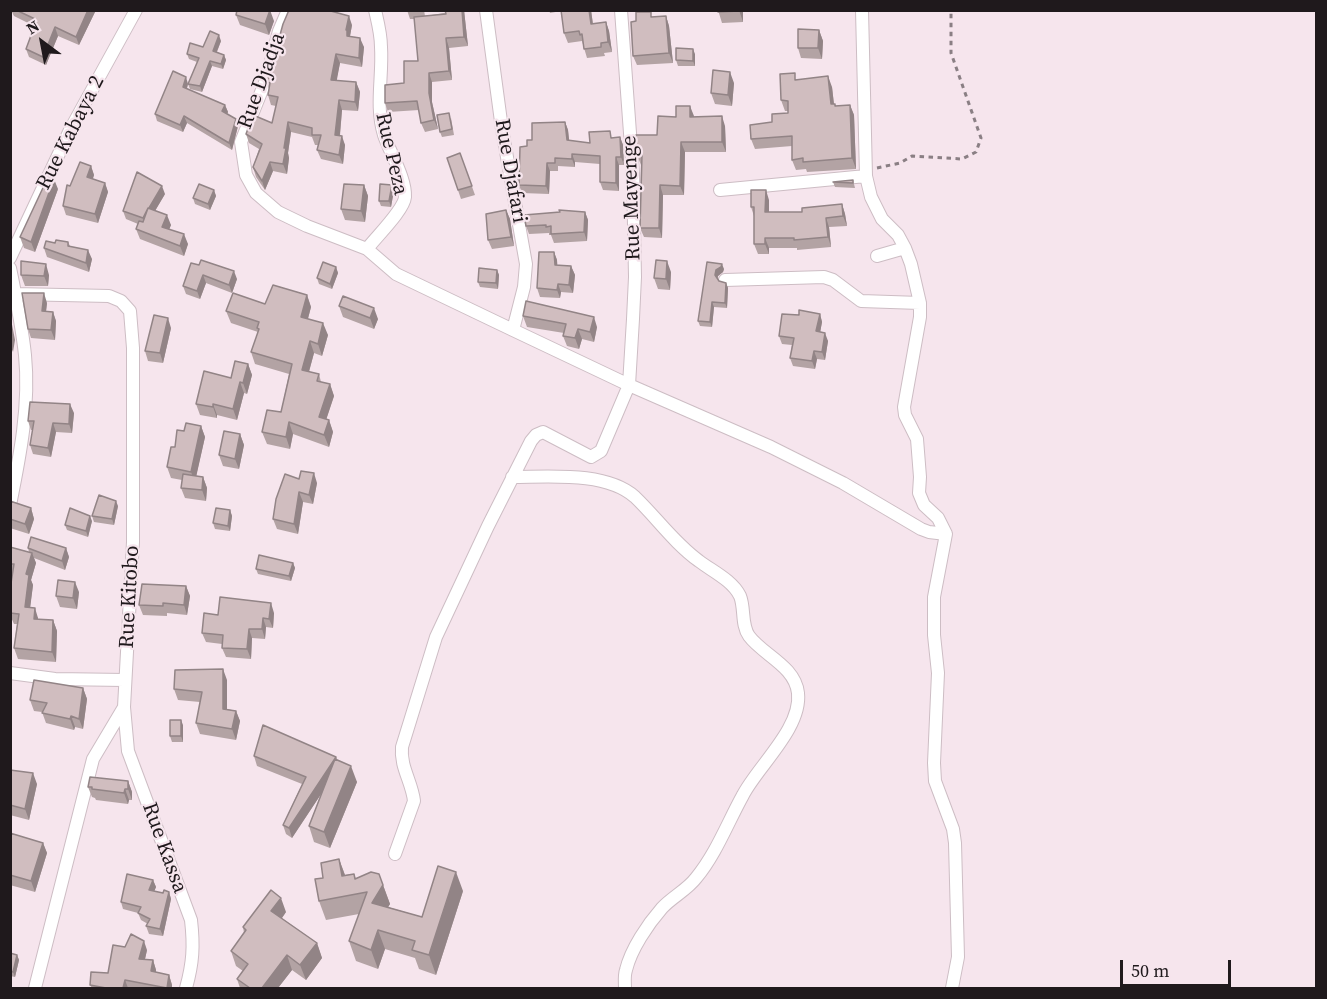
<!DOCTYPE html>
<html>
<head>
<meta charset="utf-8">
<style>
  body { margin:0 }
  #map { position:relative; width:1327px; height:999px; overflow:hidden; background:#f6e5ed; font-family:"Source Serif 4",serif }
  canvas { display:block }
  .frame { position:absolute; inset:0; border:12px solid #1f191c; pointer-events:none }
  .north { position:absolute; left:12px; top:12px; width:60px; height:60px; -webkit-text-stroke:4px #f6e5ed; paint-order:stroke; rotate:328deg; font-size:16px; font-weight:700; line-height:24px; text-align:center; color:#1f191c }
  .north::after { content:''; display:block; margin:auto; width:21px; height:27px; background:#1f191c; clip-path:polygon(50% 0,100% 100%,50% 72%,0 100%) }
  .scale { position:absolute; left:1120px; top:960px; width:111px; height:27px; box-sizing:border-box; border:3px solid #1f191c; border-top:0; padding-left:8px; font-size:18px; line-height:21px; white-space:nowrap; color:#1f191c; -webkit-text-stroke:4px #f6e5ed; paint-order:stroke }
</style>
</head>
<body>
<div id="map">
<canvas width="1327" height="999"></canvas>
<div class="frame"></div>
<div class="north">N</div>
<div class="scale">50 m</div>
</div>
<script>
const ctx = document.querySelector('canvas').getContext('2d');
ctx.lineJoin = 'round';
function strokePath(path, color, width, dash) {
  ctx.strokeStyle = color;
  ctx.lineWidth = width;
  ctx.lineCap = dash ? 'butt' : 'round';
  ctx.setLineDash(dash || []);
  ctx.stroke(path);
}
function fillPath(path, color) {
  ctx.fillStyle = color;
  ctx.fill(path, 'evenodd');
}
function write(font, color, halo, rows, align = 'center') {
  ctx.font = font + ' "Source Serif 4",serif';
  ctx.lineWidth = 4.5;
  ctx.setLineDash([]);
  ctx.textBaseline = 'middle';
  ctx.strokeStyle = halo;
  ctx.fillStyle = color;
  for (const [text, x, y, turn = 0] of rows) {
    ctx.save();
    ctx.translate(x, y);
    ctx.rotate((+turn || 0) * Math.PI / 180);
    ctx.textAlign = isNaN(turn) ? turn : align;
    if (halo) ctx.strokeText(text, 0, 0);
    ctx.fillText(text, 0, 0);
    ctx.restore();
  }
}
const path = new Path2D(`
  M 877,168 L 900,163 L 912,156 L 962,159 L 976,152 L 981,138 L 951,53 L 951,10`);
const street = new Path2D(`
  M 288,10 L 279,31 L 266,80 L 241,142 L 246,175 L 256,193 L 278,212 L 307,226 L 367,249 L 396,274 L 513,330 L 629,385 L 771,447 L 843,483 L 921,529 L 929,532 L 946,534
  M 486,10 L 502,129 L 526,264 L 524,287 L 513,330
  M 862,10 L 866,176
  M 720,190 L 866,176 L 871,197 L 882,219 L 898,235 L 905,248 L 911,264 L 920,303 L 920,317 L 904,407 L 905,415 L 917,439 L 920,477 L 919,493 L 924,505 L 938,518 L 946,534 L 934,597 L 934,635 L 938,673 L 934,763 L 935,781 L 953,829 L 955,843 L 958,957 L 952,988
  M 367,249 C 376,237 404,210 405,197 C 406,178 390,153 384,135 C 375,106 383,76 381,47 C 381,34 378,23 375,10
  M 877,256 L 905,248
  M 10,258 L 70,130 L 136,10
  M 10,268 C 16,297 22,326 25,355 C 30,405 20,456 10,505
  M 725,280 L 824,277 L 833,280 L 861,301 L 920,303
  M 15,294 L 109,296 L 121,301 L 130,311 L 133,348 L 133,542 L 124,707 L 93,759 L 35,988
  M 512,477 C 548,477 606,471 635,497 C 657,518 674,543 699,561 C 712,571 732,580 740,596 C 745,608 741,625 749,636 C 763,655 795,666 798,693 C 802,728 758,766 743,795 C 728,822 716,854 696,878 C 687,890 672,897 662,908 C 648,924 631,949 626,970 C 624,976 625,983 625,988
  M 10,673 L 55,679 L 125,680
  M 124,707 L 128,751 L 191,920 C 194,946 193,963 186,988
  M 395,854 L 414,801 C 412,782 400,767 402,747 L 436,637 L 488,526 L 531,441 L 536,435 L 543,432 L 591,457 L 601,451 L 629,385 L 633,319 L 635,277 L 633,174 L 621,10`);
const wall = new Path2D(`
  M 11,10 L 94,10 L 95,12 L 79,45 L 58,36 L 46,65 L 29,57 L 26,49 L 34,26 L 14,16 Z
  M 407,10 L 424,10 L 425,16 L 464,10 L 468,46 L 449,48 L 452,80 L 432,82 L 432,102 L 438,129 L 425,132 L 421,123 L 419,110 L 388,112 L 385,103 L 404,83 L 418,61 L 415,19 L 410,19 Z
  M 549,10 L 591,10 L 593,24 L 606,22 L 609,31 L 612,52 L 604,53 L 605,56 L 587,58 L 582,41 L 568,43 L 564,33 L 561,11 L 550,13 Z
  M 718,10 L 743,10 L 743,22 L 722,23 Z
  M 236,15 L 274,21 L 269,35 L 240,25 Z
  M 666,16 L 669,26 L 673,63 L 637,65 L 633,56 L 653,17 Z
  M 352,25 L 350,36 L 364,47 L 362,67 L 340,63 L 336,81 L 356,82 L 360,92 L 358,111 L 342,110 L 340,136 L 345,145 L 343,164 L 321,159 L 317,150 L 318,145 L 315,145 L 312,137 L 291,132 L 288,153 L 289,158 L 287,174 L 273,171 L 265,190 L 256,177 L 253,167 L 259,149 L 249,143 L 246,134 L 272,123 L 276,106 L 271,105 L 268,95 L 269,89 L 267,82 Z
  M 819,30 L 823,41 L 822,59 L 801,58 L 798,48 Z
  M 221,41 L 217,52 L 224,55 L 226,60 L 223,69 L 212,66 L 202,92 L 190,89 L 188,84 L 187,89 L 225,105 L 228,112 L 227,114 L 238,126 L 232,150 L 187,123 L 183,132 L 157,121 L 155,114 L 188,84 L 197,62 L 189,59 L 187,54 Z
  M 695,54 L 695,66 L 678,66 L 676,60 Z
  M 797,80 L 832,87 L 834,104 L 836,106 L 850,105 L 854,115 L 856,169 L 807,172 L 806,169 L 796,170 L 792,160 L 792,146 L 755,149 L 751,139 L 772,122 L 788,113 L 788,111 L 785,111 L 781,100 Z
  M 734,83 L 732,106 L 715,104 L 711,93 Z
  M 676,117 L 694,117 L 725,126 L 726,152 L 685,152 L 684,195 L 663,195 L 662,238 L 644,237 L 640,228 L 641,165 L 637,155 Z
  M 451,118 L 454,135 L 442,137 L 440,132 Z
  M 565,122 L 568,130 L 569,141 L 590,143 L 613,138 L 620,137 L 623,145 L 624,165 L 619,165 L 619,191 L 603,190 L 600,182 L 600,164 L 575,162 L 575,167 L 558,166 L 558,171 L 550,171 L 549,194 L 522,193 L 519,185 L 527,146 L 532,140 Z
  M 460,153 L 475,195 L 461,199 L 447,158 Z
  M 91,166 L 94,175 L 93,179 L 105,183 L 108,192 L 98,223 L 66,215 L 63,206 L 70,186 Z
  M 853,180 L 855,188 L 835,187 L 833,182 Z
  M 364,185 L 368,196 L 365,222 L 345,220 L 341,209 Z
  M 58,189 L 35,252 L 24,248 L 20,237 Z
  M 214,190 L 216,196 L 210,210 L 195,204 L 193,198 Z
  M 394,190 L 391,207 L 381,206 L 379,201 Z
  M 165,194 L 155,211 L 171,225 L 169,229 L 188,244 L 184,256 L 140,239 L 136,229 L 138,224 L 126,219 L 123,211 Z
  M 769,200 L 769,212 L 802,212 L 842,204 L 845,214 L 847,226 L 829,227 L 831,247 L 797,250 L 797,248 L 769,248 L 769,254 L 758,254 L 754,244 L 754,216 L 751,207 Z
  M 506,210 L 510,219 L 514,246 L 492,249 L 488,240 Z
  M 585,212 L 588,220 L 587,241 L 554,243 L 551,235 L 549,235 L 549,233 L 529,234 L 526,226 Z
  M 68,242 L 70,246 L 92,259 L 89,272 L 47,257 L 44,248 L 55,243 Z
  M 554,252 L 557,260 L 557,265 L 571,266 L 575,275 L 573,293 L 561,292 L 560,298 L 540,297 L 537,288 Z
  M 707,262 L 724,269 L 723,272 L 718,276 L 717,279 L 719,281 L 726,283 L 728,288 L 727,308 L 714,307 L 712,327 L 700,326 L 698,321 Z
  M 191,263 L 237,279 L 232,293 L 206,283 L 200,299 L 186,294 L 183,286 Z
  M 336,267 L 338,273 L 332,289 L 319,284 L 317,278 Z
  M 497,270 L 499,275 L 498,289 L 480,287 L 478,282 Z
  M 671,272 L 670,290 L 658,289 L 654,278 Z
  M 21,275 L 49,275 L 48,286 L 25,286 Z
  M 307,295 L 311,307 L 308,319 L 328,335 L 322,356 L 314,353 L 309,372 L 319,374 L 321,382 L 330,384 L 334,396 L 326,420 L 329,420 L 333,432 L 329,447 L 293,434 L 290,449 L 267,444 L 262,432 L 281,412 L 289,374 L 255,364 L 251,352 L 258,332 L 231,323 L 226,311 Z
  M 47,303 L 46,311 L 53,312 L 56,321 L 55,340 L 31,338 L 28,329 Z
  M 339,306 L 378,319 L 374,329 L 343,317 Z
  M 820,314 L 822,322 L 820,332 L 828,341 L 825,360 L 817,359 L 815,369 L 793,366 L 790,358 L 792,345 L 782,344 L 779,336 L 799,315 Z
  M 523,316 L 597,327 L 594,342 L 582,339 L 579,349 L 567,346 L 563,336 L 564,333 L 527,327 Z
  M 171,328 L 163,363 L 148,361 L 145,351 Z
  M 248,364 L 252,375 L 247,394 L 244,393 L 237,420 L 217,415 L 217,418 L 200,415 L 196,404 Z
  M 74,413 L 72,433 L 56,432 L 51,457 L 33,454 L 30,445 L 33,430 L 31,430 L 28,421 Z
  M 201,426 L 205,437 L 196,476 L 203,477 L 207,488 L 206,501 L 185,498 L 181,488 L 182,480 L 171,478 L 167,467 L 175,447 L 184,431 Z
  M 240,434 L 244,445 L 239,469 L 223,466 L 219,455 Z
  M 299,479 L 317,483 L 313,504 L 303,502 L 298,534 L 277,529 L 273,519 Z
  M 10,501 L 31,508 L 34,519 L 29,534 L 10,528 Z
  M 118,506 L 114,525 L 94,522 L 92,516 Z
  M 230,510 L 232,516 L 230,531 L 215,529 L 213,523 Z
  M 92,521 L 88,537 L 67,530 L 65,525 Z
  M 10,547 L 29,552 L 28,548 L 66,548 L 69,557 L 65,570 L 34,558 L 36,563 L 31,580 L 33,585 L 30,607 L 38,618 L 38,620 L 53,620 L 57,631 L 56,662 L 18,659 L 14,648 L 17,624 L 14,624 L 10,615 L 10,590 L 13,573 L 10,573 Z
  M 293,563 L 295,568 L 291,581 L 258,574 L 256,569 Z
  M 186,586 L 190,596 L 187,615 L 167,613 L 167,616 L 143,615 L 139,605 Z
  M 79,592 L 77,609 L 60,607 L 56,596 Z
  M 274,613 L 273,628 L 266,627 L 265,639 L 252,638 L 251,659 L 226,657 L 222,648 L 222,644 L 206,642 L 202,633 L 218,615 Z
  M 227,680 L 227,709 L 236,711 L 240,721 L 236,740 L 200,734 L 196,723 L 200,702 L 178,700 L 174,689 Z
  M 83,688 L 87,699 L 83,729 L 75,727 L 74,730 L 46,723 L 42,712 L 34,711 L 30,700 Z
  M 183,725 L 183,742 L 172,742 L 170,736 Z
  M 254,756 L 336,757 L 337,760 L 357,782 L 330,848 L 314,842 L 309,826 L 321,794 L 292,838 L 286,834 L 283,825 L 302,784 L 257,766 Z
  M 10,770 L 37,784 L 29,820 L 10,815 Z
  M 128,781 L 132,792 L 132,800 L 129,800 L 128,804 L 96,800 L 95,798 L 92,797 L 88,787 Z
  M 10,833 L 43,843 L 47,853 L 35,892 L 10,885 Z
  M 339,859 L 345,875 L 354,874 L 356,879 L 383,885 L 390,904 L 388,907 L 422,917 L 463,891 L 436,975 L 419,969 L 415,958 L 385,949 L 378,969 L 356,961 L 349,941 L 359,914 L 326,920 L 319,901 L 323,878 Z
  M 153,880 L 156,887 L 154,891 L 163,893 L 169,892 L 171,899 L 163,936 L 149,934 L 146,926 L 148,924 L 141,920 L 138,913 L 123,909 L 121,902 Z
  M 286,912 L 282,918 L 317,943 L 322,958 L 306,980 L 292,970 L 278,988 L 240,988 L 237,979 L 243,971 L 236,966 L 231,951 L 244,933 L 243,927 Z
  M 147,950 L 145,959 L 153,960 L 156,970 L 156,972 L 169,975 L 172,985 L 172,988 L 92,988 L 90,985 Z
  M 10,953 L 17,955 L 19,960 L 15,977 L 10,976 Z`);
const shadedWall = new Path2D(`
  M 88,10 L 94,10 L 95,12 L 79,45 L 76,37 Z
  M 270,10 L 274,21 L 269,35 L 265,24 Z
  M 462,10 L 464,10 L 468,46 L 464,37 Z
  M 589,10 L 591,10 L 594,33 L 591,24 Z
  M 739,10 L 743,10 L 743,22 Z
  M 349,16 L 352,25 L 350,36 L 347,36 L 346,30 Z
  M 666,16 L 669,26 L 673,63 L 669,53 Z
  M 606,22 L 609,31 L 612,52 L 608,42 Z
  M 55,27 L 58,36 L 46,65 L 43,57 Z
  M 819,30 L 823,41 L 822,59 L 818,48 Z
  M 219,35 L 221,41 L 215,56 L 213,51 Z
  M 360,38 L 364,47 L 362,67 L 359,58 Z
  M 446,38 L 449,48 L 452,80 L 449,71 Z
  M 693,49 L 695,54 L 695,66 L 693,61 Z
  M 336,54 L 340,63 L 335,90 L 331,80 Z
  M 224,55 L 226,60 L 223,69 L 221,64 Z
  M 210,61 L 212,66 L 202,92 L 200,86 Z
  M 730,72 L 734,83 L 732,106 L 728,95 Z
  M 429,73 L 432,82 L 432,102 L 438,129 L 434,120 L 429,93 Z
  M 828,76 L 832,87 L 835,114 L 831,104 Z
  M 186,77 L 188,84 L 185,94 L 183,87 Z
  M 356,82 L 360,92 L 358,111 L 355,102 Z
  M 339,100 L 342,110 L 339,144 L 335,135 Z
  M 225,105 L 228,112 L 225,118 L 222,111 Z
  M 850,105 L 854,115 L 856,169 L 852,158 Z
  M 690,106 L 694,116 L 694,127 L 690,117 Z
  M 184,116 L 187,123 L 183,132 L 180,125 Z
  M 722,116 L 725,126 L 726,152 L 722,142 Z
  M 236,119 L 238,126 L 232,150 L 229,143 Z
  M 288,122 L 291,132 L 288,153 L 289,158 L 287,174 L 283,164 L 284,148 Z
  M 565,122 L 568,130 L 570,148 L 567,140 Z
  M 342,136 L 345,145 L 343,164 L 339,155 Z
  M 620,137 L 623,145 L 624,165 L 621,157 Z
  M 681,142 L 685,152 L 684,195 L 680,186 Z
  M 572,154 L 575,162 L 575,167 L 572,159 Z
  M 616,157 L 619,165 L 619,191 L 616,183 Z
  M 270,162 L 273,171 L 265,190 L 262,181 Z
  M 547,163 L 550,171 L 549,194 L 546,186 Z
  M 91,166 L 94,175 L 90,186 L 87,177 Z
  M 54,179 L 58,189 L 35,252 L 31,242 Z
  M 105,183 L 108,192 L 98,223 L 95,214 Z
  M 364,185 L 368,196 L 365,222 L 361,211 Z
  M 392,185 L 394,190 L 391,207 L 389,201 Z
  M 660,185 L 663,195 L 662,238 L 659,228 Z
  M 162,186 L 165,194 L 146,226 L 143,218 Z
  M 214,190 L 216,196 L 210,210 L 208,204 Z
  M 766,190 L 769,200 L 769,222 L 765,212 Z
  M 842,204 L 845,214 L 847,226 L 843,216 Z
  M 506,210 L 510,219 L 514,246 L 511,237 Z
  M 585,212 L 588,220 L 587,241 L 584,232 Z
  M 167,215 L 171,225 L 166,237 L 162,227 Z
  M 826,218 L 829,227 L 831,247 L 828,237 Z
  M 184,234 L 188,244 L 184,256 L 180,246 Z
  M 765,238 L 769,248 L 769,254 L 765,244 Z
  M 88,250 L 92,259 L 89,272 L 86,263 Z
  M 554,252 L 557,260 L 558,273 L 555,265 Z
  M 667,261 L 671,272 L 670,290 L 666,279 Z
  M 46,264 L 49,275 L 48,286 L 44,276 Z
  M 722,264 L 724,269 L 723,272 L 718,276 L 717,281 L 715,275 L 716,270 Z
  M 571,266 L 575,275 L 573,293 L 569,285 Z
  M 336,267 L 338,273 L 332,289 L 330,284 Z
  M 497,270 L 499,275 L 498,289 L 496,283 Z
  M 234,271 L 237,279 L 232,293 L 229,285 Z
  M 203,275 L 206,283 L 200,299 L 197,291 Z
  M 726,283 L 728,288 L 727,308 L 725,303 Z
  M 558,284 L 561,292 L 560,298 L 557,290 Z
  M 44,293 L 47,303 L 45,320 L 42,311 Z
  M 307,295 L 311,307 L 305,329 L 301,317 Z
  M 712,302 L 714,307 L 712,327 L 710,322 Z
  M 374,308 L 378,319 L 374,329 L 370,318 Z
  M 53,312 L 56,321 L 55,340 L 51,330 Z
  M 10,314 L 15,340 L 13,352 L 10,345 Z
  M 820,314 L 822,322 L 819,339 L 816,331 Z
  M 594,317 L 597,327 L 594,342 L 590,332 Z
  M 168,318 L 171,328 L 163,363 L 160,353 Z
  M 323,323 L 328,335 L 322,356 L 318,344 Z
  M 578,329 L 582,339 L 579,349 L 575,338 Z
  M 825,333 L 828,341 L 825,360 L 822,352 Z
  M 310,341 L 314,353 L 306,382 L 302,370 Z
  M 814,351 L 817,359 L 815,369 L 812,361 Z
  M 248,364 L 252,375 L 247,394 L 243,383 Z
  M 240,382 L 244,393 L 237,420 L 233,409 Z
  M 330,384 L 334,396 L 323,429 L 319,417 Z
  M 70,404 L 74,413 L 72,433 L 69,424 Z
  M 213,404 L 217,415 L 217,418 L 213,407 Z
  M 329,420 L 333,432 L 329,447 L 324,435 Z
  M 289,422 L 293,434 L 290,449 L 286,437 Z
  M 53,423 L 56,432 L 51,457 L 48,448 Z
  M 201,426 L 205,437 L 195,482 L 191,472 Z
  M 240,434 L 244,445 L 239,469 L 235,459 Z
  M 314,473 L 317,483 L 313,504 L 309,495 Z
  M 203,477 L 207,488 L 206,501 L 202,490 Z
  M 299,492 L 303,502 L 298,534 L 294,524 Z
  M 116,501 L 118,506 L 114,525 L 112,519 Z
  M 31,508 L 34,519 L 29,534 L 25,524 Z
  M 230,510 L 232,516 L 230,531 L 228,526 Z
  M 90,516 L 92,521 L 88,537 L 86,531 Z
  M 66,548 L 69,557 L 65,570 L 62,561 Z
  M 32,553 L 36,563 L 31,580 L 33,585 L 29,617 L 25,607 L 26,574 Z
  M 293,563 L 295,568 L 291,581 L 289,576 Z
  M 75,582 L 79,592 L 77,609 L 73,598 Z
  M 186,586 L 190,596 L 187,615 L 184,605 Z
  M 271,603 L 274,613 L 273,628 L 269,619 Z
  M 35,608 L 38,618 L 37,630 L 34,619 Z
  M 263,618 L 266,627 L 265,639 L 262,629 Z
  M 53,620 L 57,631 L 56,662 L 52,652 Z
  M 249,629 L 252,638 L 251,659 L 247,649 Z
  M 223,669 L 227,680 L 227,720 L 223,709 Z
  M 83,688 L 87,699 L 83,729 L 79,719 Z
  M 236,711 L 240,721 L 236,740 L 232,729 Z
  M 71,716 L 75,727 L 74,730 L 70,719 Z
  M 181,720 L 183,725 L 183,742 L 181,736 Z
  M 336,757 L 339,767 L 292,838 L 289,828 Z
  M 351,766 L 357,782 L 330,848 L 324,832 Z
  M 33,773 L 37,784 L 29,820 L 25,809 Z
  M 128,781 L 132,792 L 132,800 L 128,789 Z
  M 125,789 L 129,800 L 128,804 L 124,793 Z
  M 43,843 L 47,853 L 35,892 L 31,881 Z
  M 339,859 L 346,878 L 342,876 Z
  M 456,872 L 463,891 L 436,975 L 429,955 Z
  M 153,880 L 156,887 L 152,897 L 149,890 Z
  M 383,885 L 390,904 L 379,922 L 372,903 Z
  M 169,892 L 171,899 L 163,936 L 160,929 Z
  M 281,898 L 286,912 L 277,925 L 271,911 Z
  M 378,930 L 385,949 L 378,969 L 371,950 Z
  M 144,941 L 147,950 L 143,968 L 139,959 Z
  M 317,943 L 322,958 L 306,980 L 300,965 Z
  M 17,955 L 19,960 L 15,977 L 13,972 Z
  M 287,955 L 292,970 L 278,988 L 262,988 Z
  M 153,960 L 156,970 L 155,981 L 151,971 Z
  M 169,975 L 172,985 L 172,988 L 167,988 Z
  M 125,980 L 128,988 L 123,988 Z`);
const building = new Path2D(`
  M 16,10 L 88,10 L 76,37 L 55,27 L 43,57 L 26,49 L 36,22 L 35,19 Z
  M 237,10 L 270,10 L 265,24 L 236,15 Z
  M 289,10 L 327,10 L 349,16 L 346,30 L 347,30 L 347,36 L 360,38 L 359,58 L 336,54 L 331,80 L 356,82 L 355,102 L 339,100 L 335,135 L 342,136 L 339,155 L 317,150 L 321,135 L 312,135 L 312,128 L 288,122 L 284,148 L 286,148 L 283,164 L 270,162 L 262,181 L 253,167 L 262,144 L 246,134 L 253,115 L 272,123 L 278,97 L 268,95 L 270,83 L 267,82 L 283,24 Z
  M 445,10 L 462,10 L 464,37 L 446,38 L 449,71 L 429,73 L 429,93 L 434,120 L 421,123 L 417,101 L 385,103 L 385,85 L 404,83 L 404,61 L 418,61 L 414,17 L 446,14 Z
  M 561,10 L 589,10 L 591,24 L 606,22 L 608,42 L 601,43 L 601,47 L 584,49 L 582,34 L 580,35 L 579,31 L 564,33 Z
  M 718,10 L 739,10 L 739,11 L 718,12 Z
  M 636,12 L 651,12 L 651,17 L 666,16 L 669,53 L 633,56 L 631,22 L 636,21 Z
  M 798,29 L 819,30 L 818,48 L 798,48 Z
  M 210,31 L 219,35 L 213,51 L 224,55 L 221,64 L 210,61 L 200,86 L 188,84 L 199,58 L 187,54 L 190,43 L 203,47 Z
  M 676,48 L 693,49 L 693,61 L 676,60 Z
  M 713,70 L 730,72 L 728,95 L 711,93 Z
  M 173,71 L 186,77 L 183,87 L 225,105 L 222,111 L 236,119 L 229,143 L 184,116 L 180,125 L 155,114 Z
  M 795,73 L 795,80 L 828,76 L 831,104 L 835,104 L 835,106 L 850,105 L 852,158 L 803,162 L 803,158 L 792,160 L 792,136 L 751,139 L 750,125 L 772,122 L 772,114 L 788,113 L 788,101 L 781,100 L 780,74 Z
  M 676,106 L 690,106 L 690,117 L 722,116 L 722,142 L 681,142 L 680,186 L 660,185 L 659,228 L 640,228 L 642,155 L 637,155 L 636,135 L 657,135 L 658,116 L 676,117 Z
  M 449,113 L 452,129 L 440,132 L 437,115 Z
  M 565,122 L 567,140 L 590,143 L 589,132 L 610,131 L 611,138 L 620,137 L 621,157 L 616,157 L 616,183 L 600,182 L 600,156 L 572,154 L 572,159 L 555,158 L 555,163 L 547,163 L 546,186 L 519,185 L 520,147 L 527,146 L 527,140 L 532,140 L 532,123 Z
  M 460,153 L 472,186 L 458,190 L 447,158 Z
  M 80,162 L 91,166 L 87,177 L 105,183 L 95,214 L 63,206 L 67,185 L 70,186 Z
  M 137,172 L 162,186 L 149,208 L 148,208 L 143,218 L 123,211 Z
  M 48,177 L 54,179 L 31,242 L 20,237 Z
  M 853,180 L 853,183 L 833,182 Z
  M 199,184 L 214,190 L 208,204 L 193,198 Z
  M 344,184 L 364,185 L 361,211 L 341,209 Z
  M 380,184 L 392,185 L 389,201 L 379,201 Z
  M 751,190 L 766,190 L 765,212 L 802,212 L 802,208 L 842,204 L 843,216 L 826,218 L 828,237 L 794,240 L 794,238 L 765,238 L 765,244 L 754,244 L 754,207 L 751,207 Z
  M 148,208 L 167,215 L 162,227 L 184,234 L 180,246 L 136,229 L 139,221 L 143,222 Z
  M 506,210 L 511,237 L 488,240 L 486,214 Z
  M 559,210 L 585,212 L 584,232 L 551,234 L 551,226 L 546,227 L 546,225 L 526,226 L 524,215 L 560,212 Z
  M 56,240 L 68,242 L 68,246 L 88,250 L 86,263 L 44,248 L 46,241 L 55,243 Z
  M 539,252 L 554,252 L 555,265 L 571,266 L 569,285 L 558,284 L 557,290 L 537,288 Z
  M 201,260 L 234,271 L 229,285 L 203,275 L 197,291 L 183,286 L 191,263 L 199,265 Z
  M 656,260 L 667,261 L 666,279 L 654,278 Z
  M 21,261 L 46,264 L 44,276 L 21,275 Z
  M 323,262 L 336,267 L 330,284 L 317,278 Z
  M 707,262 L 722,264 L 721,267 L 716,270 L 715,275 L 719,281 L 726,283 L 725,303 L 712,302 L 710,322 L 698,321 Z
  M 479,268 L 497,270 L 496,283 L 478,282 Z
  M 273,285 L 307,295 L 301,317 L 323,323 L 318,344 L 310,341 L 302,370 L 319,374 L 317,381 L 330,384 L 319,417 L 329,420 L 324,435 L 289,422 L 286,437 L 262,432 L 267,410 L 281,412 L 292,364 L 251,352 L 259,329 L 257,328 L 259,322 L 226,311 L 233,293 L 265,304 Z
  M 22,293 L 44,293 L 42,311 L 53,312 L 51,330 L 28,329 Z
  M 343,296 L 374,308 L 370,318 L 339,306 Z
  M 526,301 L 594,317 L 590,332 L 578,329 L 575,338 L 563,336 L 566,324 L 523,316 Z
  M 799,310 L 820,314 L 816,331 L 825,333 L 822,352 L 814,351 L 812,361 L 790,358 L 794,338 L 779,336 L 782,314 L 799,315 Z
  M 154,315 L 168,318 L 160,353 L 145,351 Z
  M 10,323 L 12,332 L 10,342 Z
  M 235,361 L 248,364 L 243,383 L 240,382 L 233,409 L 213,404 L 213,407 L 196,404 L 204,371 L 231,378 Z
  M 30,402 L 70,404 L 69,424 L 53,423 L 48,448 L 30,445 L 34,421 L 28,421 Z
  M 186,423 L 201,426 L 191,472 L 167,467 L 171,447 L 175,447 L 177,430 L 184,431 Z
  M 224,431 L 240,434 L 235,459 L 219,455 Z
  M 301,471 L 314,473 L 309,495 L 299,492 L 294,524 L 273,519 L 276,499 L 285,474 L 299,479 Z
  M 183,474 L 203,477 L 202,490 L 181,488 Z
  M 99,495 L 116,501 L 112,519 L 92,516 Z
  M 10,501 L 31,508 L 25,524 L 10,519 Z
  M 70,508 L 90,516 L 86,531 L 65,525 Z
  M 216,508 L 230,510 L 228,526 L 213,523 Z
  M 31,537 L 66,548 L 62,561 L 28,548 Z
  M 10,547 L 32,553 L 26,574 L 29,575 L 25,607 L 35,608 L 34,619 L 53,620 L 52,652 L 14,648 L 19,614 L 10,613 L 11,596 L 10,596 L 10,590 L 14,564 L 10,564 Z
  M 259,555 L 293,563 L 289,576 L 256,569 Z
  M 58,580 L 75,582 L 73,598 L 56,596 Z
  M 142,584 L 186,586 L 184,605 L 163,603 L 163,606 L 139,605 Z
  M 220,597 L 271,603 L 269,619 L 263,618 L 262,629 L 249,629 L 247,649 L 222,648 L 223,635 L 202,633 L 204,613 L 218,615 Z
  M 223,669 L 223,709 L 236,711 L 232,729 L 196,723 L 202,692 L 174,689 L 175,670 Z
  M 34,680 L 83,688 L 79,719 L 71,716 L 70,719 L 42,713 L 47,703 L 30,700 Z
  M 170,720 L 181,720 L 181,736 L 170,736 Z
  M 263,725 L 336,757 L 289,828 L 283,825 L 306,777 L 254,756 Z
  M 335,759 L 351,766 L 324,832 L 309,826 Z
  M 10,770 L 33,773 L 25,809 L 10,805 Z
  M 90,777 L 128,781 L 128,789 L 125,789 L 124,793 L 92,789 L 92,787 L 88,787 Z
  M 10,833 L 43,843 L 31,881 L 10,875 Z
  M 339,859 L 342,876 L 354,874 L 355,879 L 371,872 L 379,874 L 383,885 L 372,903 L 422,917 L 438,866 L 456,872 L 429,955 L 412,950 L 415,941 L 378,930 L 371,950 L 349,941 L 367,892 L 319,901 L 315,879 L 323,878 L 321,863 Z
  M 127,874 L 153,880 L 149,890 L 163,893 L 164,890 L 169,892 L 160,929 L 146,926 L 150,919 L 138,913 L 141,907 L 121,902 Z
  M 271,890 L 281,898 L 271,911 L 317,943 L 300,965 L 287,955 L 262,988 L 250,988 L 237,979 L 248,964 L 231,951 L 246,930 L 243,927 Z
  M 131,934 L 144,941 L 139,959 L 153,960 L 151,971 L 169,975 L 167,988 L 125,980 L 123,988 L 106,988 L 90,985 L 91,972 L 108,973 L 113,945 L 125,947 Z
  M 10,953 L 17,955 L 13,972 L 10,971 Z`);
const streetNames = [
  ["Rue Djadja",262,81,-70],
  ["Rue Kabaya 2",71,133,-63],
  ["Rue Peza",391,154,77],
  ["Rue Djafari",510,171,80],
  ["Rue Mayenge",632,198,-92],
  ["Rue Kitobo",130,597,-87],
  ["Rue Kassa",164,848,70]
];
strokePath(street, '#cdbdc4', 14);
strokePath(path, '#8a7f84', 3, [4.5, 4.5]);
strokePath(street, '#fff', 12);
fillPath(wall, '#b3a3a4');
fillPath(shadedWall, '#928486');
fillPath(building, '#d0bdbf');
strokePath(building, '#928486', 1.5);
write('21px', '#1f191c', '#f6e5ed', streetNames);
</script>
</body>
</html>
